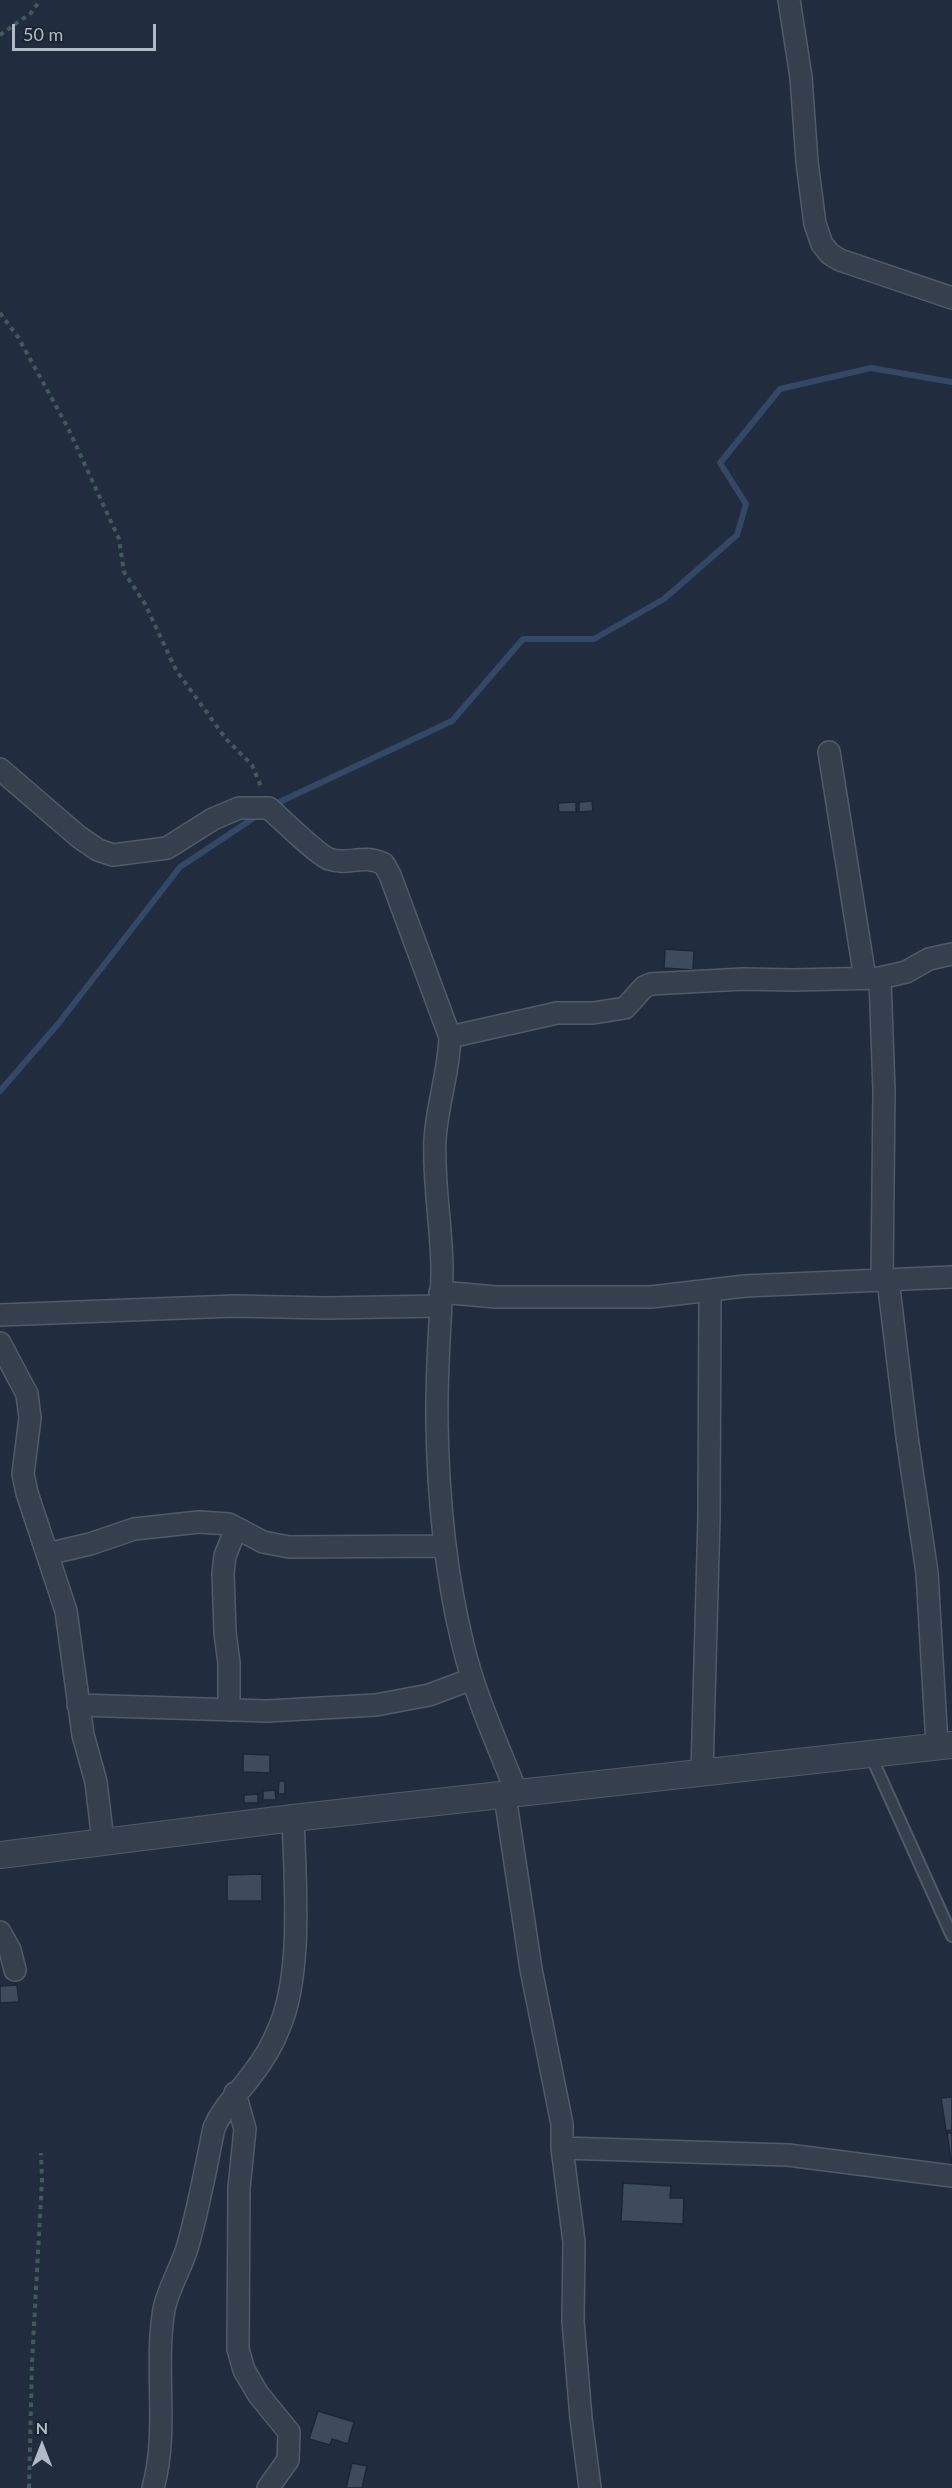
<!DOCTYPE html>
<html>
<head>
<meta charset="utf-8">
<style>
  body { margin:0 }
  #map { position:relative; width:952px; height:2488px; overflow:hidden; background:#212d3e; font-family:Lato,sans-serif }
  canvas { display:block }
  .north { position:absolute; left:12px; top:2416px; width:60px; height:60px; -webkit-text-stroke:4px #1b2433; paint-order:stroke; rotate:0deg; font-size:16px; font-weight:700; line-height:24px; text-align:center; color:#b1bac9 }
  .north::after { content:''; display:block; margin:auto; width:21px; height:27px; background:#b1bac9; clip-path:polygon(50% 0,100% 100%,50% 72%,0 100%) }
  .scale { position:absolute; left:12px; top:24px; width:144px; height:27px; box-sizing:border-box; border:3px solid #b1bac9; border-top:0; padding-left:8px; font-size:18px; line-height:21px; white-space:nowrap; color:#b1bac9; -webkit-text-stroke:4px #1b2433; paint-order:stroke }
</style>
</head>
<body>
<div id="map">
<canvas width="952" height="2488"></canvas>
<div class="north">N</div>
<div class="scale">50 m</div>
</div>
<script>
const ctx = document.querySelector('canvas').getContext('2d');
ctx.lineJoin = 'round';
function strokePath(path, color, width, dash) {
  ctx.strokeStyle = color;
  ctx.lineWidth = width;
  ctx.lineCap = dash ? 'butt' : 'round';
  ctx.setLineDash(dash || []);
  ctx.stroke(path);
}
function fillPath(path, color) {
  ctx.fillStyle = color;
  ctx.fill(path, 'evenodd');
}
const stream = new Path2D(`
  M 271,806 L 452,721 L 523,639 L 594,639 L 664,599 L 737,535 L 746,504 L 720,463 L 780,389 L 871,368 L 952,382
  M 0,1091 L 58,1024 L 180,867 L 258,815`);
const building = new Path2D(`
  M 592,801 L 593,811 L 579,812 L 579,802 Z
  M 576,802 L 576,812 L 559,812 L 558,803 Z
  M 665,949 L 694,951 L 693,970 L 664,968 Z
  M 243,1754 L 270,1755 L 270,1773 L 243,1772 Z
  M 279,1781 L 285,1781 L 285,1794 L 278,1794 Z
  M 275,1790 L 276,1800 L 263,1800 L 263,1791 Z
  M 258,1794 L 258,1803 L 244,1803 L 244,1795 Z
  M 262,1874 L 262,1901 L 227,1901 L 227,1875 Z
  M 17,1985 L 19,2002 L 0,2003 L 0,1986 Z
  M 952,2097 L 952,2130 L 946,2131 L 941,2098 Z
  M 947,2133 L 952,2133 L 952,2169 Z
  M 623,2183 L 671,2186 L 670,2198 L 684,2198 L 683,2224 L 621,2221 Z
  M 318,2411 L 354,2422 L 348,2444 L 332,2439 L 330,2445 L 309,2439 Z
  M 352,2463 L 367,2466 L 362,2488 L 346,2488 Z`);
const path = new Path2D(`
  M 0,35 L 31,13 L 40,0
  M 0,313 L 18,337 L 68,428 L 119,539 L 124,572 L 145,604 L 176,670 L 226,739 L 252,765 L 262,789
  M 29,2488 L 32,2362 L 42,2180 L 41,2153`);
const service = new Path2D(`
  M 871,1756 L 952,1936`);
const minor = new Path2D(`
  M 789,0 L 801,77 L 807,162 L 815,224 L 822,244 L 830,254 L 840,260 L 952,298
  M 829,752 L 865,978
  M 0,769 L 79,837 L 98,850 L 113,855 L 167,848 L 213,819 L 239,808 L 269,808 C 280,818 318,855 329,859 C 349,866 362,853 384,864 L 390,875 L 450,1037 C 449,1072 437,1105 435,1140 C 433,1183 442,1228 442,1271 C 441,1321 436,1371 437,1421 C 438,1496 445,1572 463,1645 C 475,1696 498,1745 517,1794
  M 880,978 L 884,1091 L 882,1281
  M 450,1037 L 557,1013 L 593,1013 L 625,1008 L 644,987 L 651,984 L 743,979 L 793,980 L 880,978 L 906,972 L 929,959 L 952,954
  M 888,1280 L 907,1437 L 927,1573 L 937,1745
  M 440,1292 L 496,1297 L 651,1297 L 745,1286 L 952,1277
  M 0,1315 L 234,1306 L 326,1308 L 440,1306
  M 0,1343 L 27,1394 L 30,1418 L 23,1474 L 27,1493 L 66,1611 L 83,1735 L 96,1782 L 103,1841
  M 47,1554 L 90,1544 L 134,1529 L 199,1522 L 229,1524 L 263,1542 L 289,1547 L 445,1546
  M 78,1705 L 267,1711 L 376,1705 L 429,1695 L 472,1679
  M 229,1710 L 229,1663 L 225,1633 L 223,1573 L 225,1556 L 236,1528
  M 702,1772 L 709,1516 L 710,1291
  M 505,1796 L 531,1969 L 562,2124 L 562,2148 L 574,2242 L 573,2321 L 581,2418 L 590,2488
  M 0,1932 L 10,1950 L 15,1970
  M 235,2093 L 245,2129 L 239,2188 L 238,2349 L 244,2370 L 258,2394 L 289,2432 L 288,2460 L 268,2488
  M 562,2148 L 788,2155 L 952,2176
  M 153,2488 C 169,2430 154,2369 164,2309 C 169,2286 182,2267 188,2245 C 199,2206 206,2167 214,2128 C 223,2107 238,2094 251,2076 C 262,2062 273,2044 279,2028 C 303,1974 295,1878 293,1818`);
const tertiary = new Path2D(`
  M 0,1855 L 293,1818 L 952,1745`);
strokePath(stream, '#344766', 6);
fillPath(building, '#3d4b5d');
strokePath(building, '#1d2635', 1.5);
strokePath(service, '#515a69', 14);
strokePath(minor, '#515a69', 24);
strokePath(tertiary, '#515a69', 28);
strokePath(path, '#41585c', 4, [4.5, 4.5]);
strokePath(service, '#353f4e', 10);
strokePath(minor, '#353f4e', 21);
strokePath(tertiary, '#353f4e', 26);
</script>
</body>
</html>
